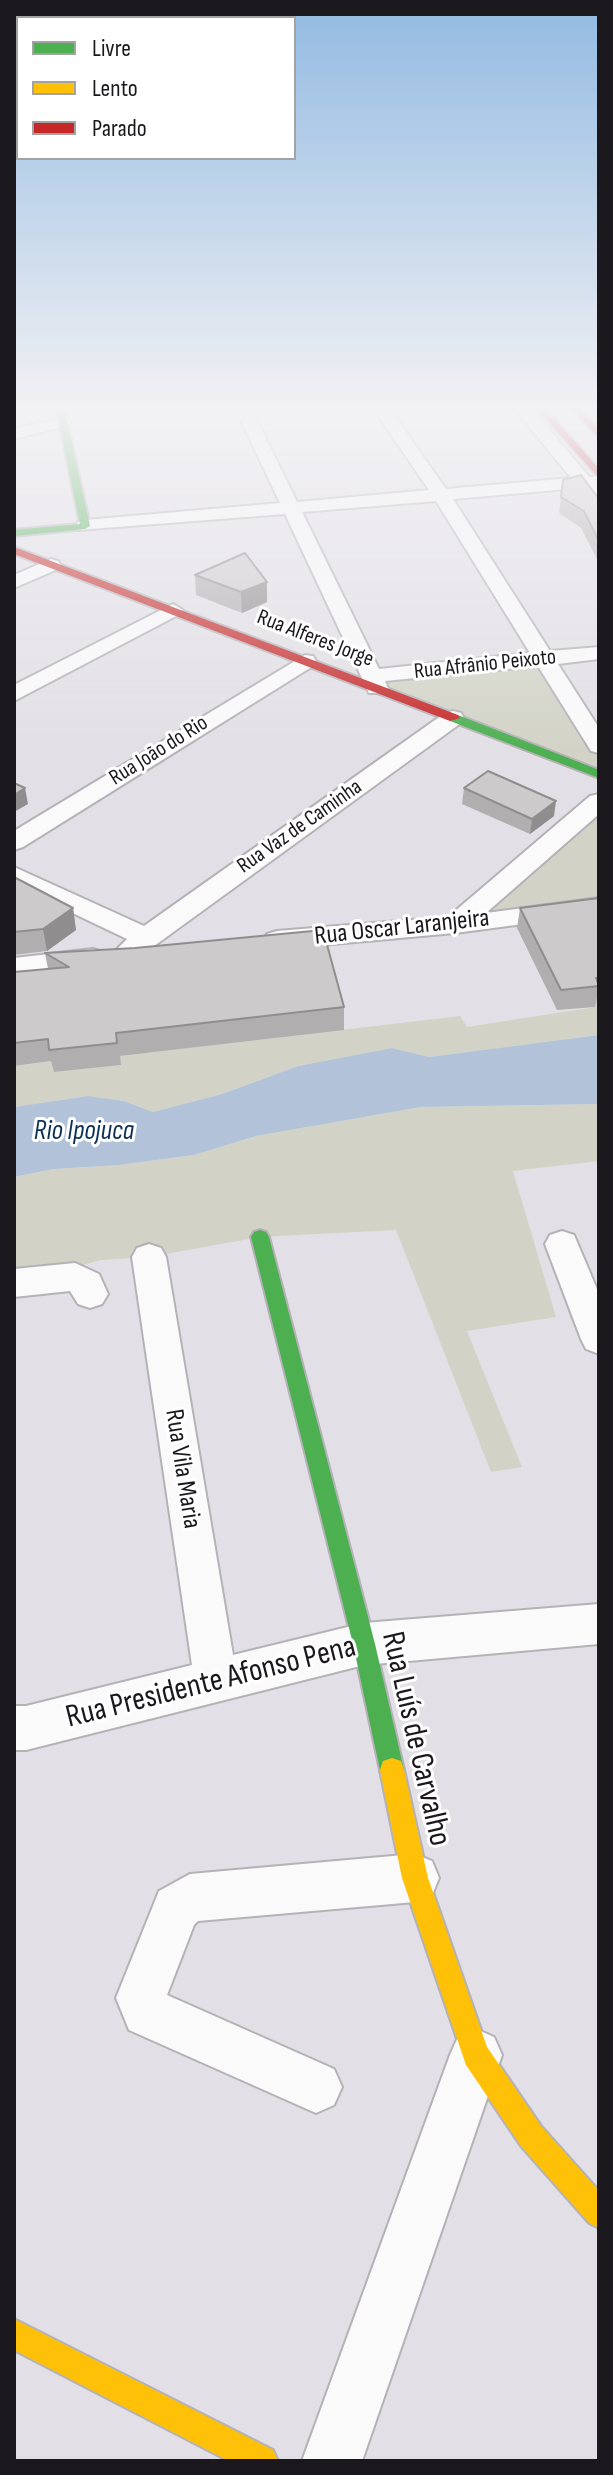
<!DOCTYPE html>
<html>
<head>
<meta charset="utf-8">
<style>
  body { margin:0 }
  #map { position:relative; width:613px; height:2475px; overflow:hidden; background:#e2e0e6; font-family:"Sofia Sans Condensed",sans-serif }
  canvas { display:block }
  .frame { position:absolute; inset:0; border:16px solid #1a181c; pointer-events:none }
  .legend { position:absolute; left:16px; top:16px; width:280px; height:144px; box-sizing:border-box; background:#fff; border:2px solid #a3a3a4; margin:0; padding:10px 14px; list-style:none; font-size:24px; color:#1a181c }
  .legend li { display:flex; align-items:center; gap:16px; height:40px }
  .legend b { width:40px; border:2px solid #a3a3a4 }
</style>
</head>
<body>
<div id="map">
<canvas width="613" height="2475"></canvas>
<div class="frame"></div>
<ul class="legend">
<li><b style="height:10px;background:#4caf50"></b>Livre</li>
<li><b style="height:10px;background:#ffc107"></b>Lento</li>
<li><b style="height:10px;background:#c62828"></b>Parado</li>
</ul>
</div>
<script>
const ctx = document.querySelector('canvas').getContext('2d');
ctx.lineJoin = 'round';
function fillPath(path, color) {
  ctx.fillStyle = color;
  ctx.fill(path, 'evenodd');
}
function strokePath(path, color, width, dash) {
  ctx.strokeStyle = color;
  ctx.lineWidth = width;
  ctx.lineCap = dash ? 'butt' : 'round';
  ctx.setLineDash(dash || []);
  ctx.stroke(path);
}
function write(font, color, halo, rows, align = 'center') {
  ctx.font = font + ' "Sofia Sans Condensed",sans-serif';
  ctx.lineWidth = 6;
  ctx.setLineDash([]);
  ctx.textBaseline = 'middle';
  ctx.strokeStyle = halo;
  ctx.fillStyle = color;
  for (const [text, x, y, turn = 0] of rows) {
    ctx.save();
    ctx.translate(x, y);
    ctx.rotate((+turn || 0) * Math.PI / 180);
    ctx.textAlign = isNaN(turn) ? turn : align;
    if (halo) ctx.strokeText(text, 0, 0);
    ctx.fillText(text, 0, 0);
    ctx.restore();
  }
}
const green = new Path2D(`
  M 541,663 L 599,758 L 599,769 L 385,687 L 380,678 Z
  M 599,811 L 599,905 L 481,920 Z
  M 599,998 L 599,1035 L 429,1057 L 392,1048 L 298,1066 L 222,1094 L 153,1112 L 124,1101 L 88,1096 L 14,1107 L 14,1066 L 53,1061 L 54,1072 L 120,1065 L 120,1056 L 460,1016 L 467,1027 L 595,1007 L 591,999 Z
  M 599,1104 L 599,1161 L 513,1171 L 556,1317 L 467,1331 L 522,1467 L 491,1472 L 396,1230 L 260,1237 L 149,1257 L 101,1260 L 58,1272 L 14,1279 L 14,1177 L 54,1169 L 119,1165 L 194,1155 L 256,1136 L 421,1107 Z`);
const water = new Path2D(`
  M 599,1035 L 599,1104 L 421,1107 L 256,1136 L 194,1155 L 119,1165 L 54,1169 L 14,1177 L 14,1107 L 88,1096 L 124,1101 L 153,1112 L 222,1094 L 298,1066 L 392,1048 L 429,1057 Z`);
const street = new Path2D(`
  M 235,408 L 251,408 L 297,502 L 429,490 L 373,408 L 389,408 L 446,489 L 571,478 L 514,408 L 531,408 L 589,477 L 599,476 L 599,498 L 588,498 L 580,488 L 453,499 L 550,651 L 599,647 L 599,659 L 558,664 L 599,728 L 599,753 L 591,751 L 538,666 L 385,681 L 388,688 L 385,693 L 369,693 L 285,514 L 78,530 L 76,526 L 78,522 L 85,520 L 280,503 ZM 436,501 L 530,653 L 379,669 L 302,512 Z
  M 63,417 L 69,419 L 71,422 L 69,425 L 14,439 L 14,429 Z
  M 51,559 L 58,561 L 61,565 L 58,569 L 14,588 L 14,575 Z
  M 173,604 L 183,610 L 180,614 L 14,701 L 14,685 Z
  M 305,655 L 313,656 L 316,661 L 313,666 L 23,847 L 14,850 L 14,831 Z
  M 453,711 L 461,713 L 464,718 L 461,723 L 139,957 L 129,960 L 119,957 L 115,951 L 127,939 L 14,885 L 14,867 L 144,926 L 445,713 Z
  M 599,794 L 599,814 L 486,913 L 599,898 L 599,914 L 455,933 L 277,949 L 267,946 L 263,940 L 267,934 L 277,931 L 448,917 L 590,796 Z
  M 93,949 L 103,952 L 107,958 L 103,964 L 14,976 L 14,958 Z
  M 562,1231 L 574,1235 L 599,1294 L 599,1354 L 586,1349 L 581,1339 L 545,1244 L 550,1235 Z
  M 149,1244 L 161,1248 L 166,1257 L 233,1655 L 364,1623 L 599,1604 L 599,1644 L 364,1665 L 26,1750 L 14,1750 L 14,1706 L 26,1706 L 192,1665 L 132,1257 L 137,1248 Z
  M 75,1263 L 99,1274 L 108,1294 L 102,1304 L 90,1308 L 78,1304 L 70,1291 L 14,1297 L 14,1269 Z
  M 415,1854 L 432,1861 L 439,1878 L 432,1895 L 415,1902 L 198,1921 L 194,1925 L 167,1995 L 334,2069 L 342,2087 L 334,2105 L 316,2113 L 129,2030 L 116,1998 L 159,1891 L 190,1874 Z
  M 476,2029 L 494,2037 L 502,2055 L 362,2461 L 302,2461 L 450,2055 L 458,2037 Z`);
const fast = new Path2D(`
  M 56,408 L 64,408 L 90,526 L 85,529 L 14,536 L 14,530 L 80,524 Z
  M 450,715 L 458,715 L 599,770 L 599,778 L 450,721 Z
  M 260,1230 L 266,1232 L 269,1237 L 375,1644 L 404,1770 L 401,1779 L 392,1782 L 383,1779 L 380,1770 L 353,1644 L 251,1237 L 254,1232 Z`);
const slow = new Path2D(`
  M 392,1758 L 401,1761 L 404,1770 L 428,1878 L 487,2047 L 541,2126 L 599,2191 L 599,2228 L 589,2223 L 521,2146 L 466,2065 L 402,1878 L 380,1770 L 383,1761 Z
  M 14,2319 L 273,2450 L 278,2461 L 229,2461 L 14,2350 Z`);
const jam = new Path2D(`
  M 536,408 L 545,408 L 599,469 L 599,478 Z
  M 571,408 L 580,408 L 599,430 L 599,438 Z
  M 14,547 L 458,715 L 460,718 L 450,721 L 14,554 Z`);
const wall = new Path2D(`
  M 592,408 L 599,408 L 599,415 Z
  M 563,480 L 599,499 L 599,563 L 581,528 L 559,513 Z
  M 195,575 L 267,602 L 242,613 L 196,595 Z
  M 464,788 L 554,816 L 530,834 L 462,804 Z
  M 14,877 L 73,908 L 76,930 L 47,951 L 14,955 Z
  M 599,898 L 599,998 L 597,998 L 595,1007 L 557,1010 L 517,928 L 520,908 Z
  M 45,953 L 344,1007 L 344,1030 L 120,1056 L 121,1065 L 54,1072 L 51,1061 L 14,1066 L 14,972 L 48,969 Z`);
const shadedWall = new Path2D(`
  M 267,582 L 267,602 L 242,613 L 241,592 Z
  M 25,788 L 28,804 L 14,812 L 14,795 Z
  M 556,801 L 554,816 L 530,834 L 532,819 Z
  M 73,908 L 76,930 L 47,951 L 43,929 Z`);
const building = new Path2D(`
  M 581,475 L 599,499 L 599,541 L 584,511 L 561,497 L 563,480 Z
  M 245,553 L 267,582 L 241,592 L 195,575 Z
  M 488,771 L 556,801 L 532,819 L 464,788 Z
  M 14,783 L 25,788 L 14,795 Z
  M 14,877 L 73,908 L 43,929 L 14,932 Z
  M 599,898 L 599,978 L 596,978 L 599,986 L 561,990 L 520,908 Z
  M 323,930 L 344,1007 L 116,1033 L 117,1043 L 49,1050 L 48,1039 L 14,1043 L 14,972 L 69,967 L 45,953 L 135,948 Z`);
const farStreetnames = [
  ["Rua Alferes Jorge",315,639,21],
  ["Rua Afrânio Peixoto",485,665,-6],
  ["Rua João do Rio",159,751,-32],
  ["Rua Vaz de Caminha",300,827,-35]
];
const streetNames = [
  ["Rua Oscar Laranjeira",402,928,-6],
  ["Rua Vila Maria",182,1469,81]
];
const waterNames = [
  ["Rio Ipojuca",84,1132]
];
const nearStreetnames = [
  ["Rua Presidente Afonso Pena",211,1683,-14],
  ["Rua Luís de Carvalho",415,1739,77]
];
fillPath(green, '#d2d3c6');
fillPath(water, '#b2c3d9');
strokePath(street, '#b4b2b7', 4);
strokePath(fast, '#b4b2b7', 4);
strokePath(slow, '#b4b2b7', 4);
strokePath(jam, '#b4b2b7', 4);
fillPath(street, '#fbfafb');
fillPath(fast, '#4caf50');
fillPath(slow, '#ffc107');
fillPath(jam, '#c62828');
fillPath(wall, '#b0aeaf');
fillPath(shadedWall, '#908d8e');
fillPath(building, '#cdcacb');
strokePath(building, '#908d8e', 2);
const sky = ctx.createLinearGradient(0, 0, 0, 755);
sky.addColorStop(0, '#92bae2');
sky.addColorStop(0.54, '#f2f1f4');
sky.addColorStop(1, '#f2f1f400');
ctx.fillStyle = sky;
ctx.fillRect(0, 0, 613, 755);
write('22px', '#1a181c', '#fff', farStreetnames);
write('26px', '#1a181c', '#fff', streetNames);
write('italic 28px', '#0d3057', '#fff', waterNames);
write('32px', '#1a181c', '#fff', nearStreetnames);
</script>
</body>
</html>
